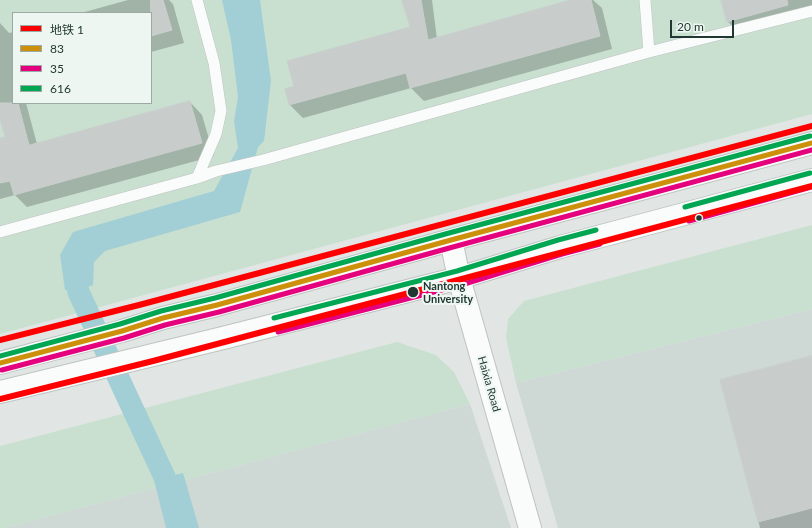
<!DOCTYPE html>
<html>
<head>
<meta charset="utf-8">
<style>
  body { margin:0 }
  #map { position:relative; width:812px; height:528px; overflow:hidden; background:#e1e6e4; font-family:Lato,"Noto Sans SC",sans-serif }
  canvas { display:block }
  .legend { position:absolute; left:12px; top:12px; width:140px; height:92px; box-sizing:border-box; background:#eef6f2; border:1px solid #9caaa5; margin:0; padding:5px 7px; list-style:none; font-size:12px; color:#203831 }
  .legend li { display:flex; align-items:center; gap:8px; height:20px }
  .legend b { width:20px; border:1px solid #9caaa5 }
  .scale { position:absolute; left:670px; top:20px; width:64px; height:18px; box-sizing:border-box; border:2px solid #203831; border-top:0; padding-left:5px; font-size:12px; line-height:14px; white-space:nowrap; color:#203831; -webkit-text-stroke:3px #eef6f2; paint-order:stroke }
</style>
</head>
<body>
<div id="map">
<canvas width="812" height="528"></canvas>
<ul class="legend">
<li><b style="height:5px;background:#f00"></b>地铁 1</li>
<li><b style="height:5px;background:#cc900a"></b>83</li>
<li><b style="height:5px;background:#e5007d"></b>35</li>
<li><b style="height:5px;background:#00a651"></b>616</li>
</ul>
<div class="scale">20 m</div>
</div>
<script>
const ctx = document.querySelector('canvas').getContext('2d');
ctx.lineJoin = 'round';
function fillPath(path, color) {
  ctx.fillStyle = color;
  ctx.fill(path, 'evenodd');
}
function strokePath(path, color, width, dash) {
  ctx.strokeStyle = color;
  ctx.lineWidth = width;
  ctx.lineCap = dash ? 'butt' : 'round';
  ctx.setLineDash(dash || []);
  ctx.stroke(path);
}
function write(font, color, halo, rows, align = 'center') {
  ctx.font = font + ' Lato,sans-serif';
  ctx.lineWidth = 4;
  ctx.setLineDash([]);
  ctx.textBaseline = 'middle';
  ctx.strokeStyle = halo;
  ctx.fillStyle = color;
  for (const [text, x, y, turn = 0] of rows) {
    ctx.save();
    ctx.translate(x, y);
    ctx.rotate((+turn || 0) * Math.PI / 180);
    ctx.textAlign = isNaN(turn) ? turn : align;
    if (halo) ctx.strokeText(text, 0, 0);
    ctx.fillText(text, 0, 0);
    ctx.restore();
  }
}
const built = new Path2D(`
  M 812,309 L 812,528 L 558,528 L 516,383 Z
  M 470,404 L 511,528 L 5,528 Z`);
const green = new Path2D(`
  M 0,0 L 812,0 L 812,114 L 0,334 ZM 13,13 L 151,13 L 151,103 L 13,103 Z
  M 812,225 L 812,309 L 516,383 L 506,338 L 508,319 L 524,301 Z
  M 397,342 L 436,355 L 454,372 L 470,404 L 5,528 L 0,528 L 0,446 Z`);
const water = new Path2D(`
  M 222,0 L 260,0 L 271,81 L 264,141 L 258,147 L 240,212 L 105,251 L 94,262 L 93,285 L 78,291 L 65,290 L 60,255 L 73,232 L 214,191 L 238,148 L 234,121 L 238,97 L 231,40 Z
  M 183,473 L 199,528 L 166,528 L 154,480 Z`);
const shadow = new Path2D(`
  M 128,0 L 169,0 L 173,4 L 184,43 L 151,52 L 151,13 L 81,13 Z
  M 404,0 L 432,0 L 437,39 L 574,0 L 593,0 L 602,8 L 612,49 L 424,101 L 411,88 L 303,118 L 290,105 L 286,90 L 296,87 L 411,28 Z
  M 722,0 L 812,0 L 812,14 L 741,34 L 728,22 Z
  M 0,23 L 9,33 L 13,32 L 13,103 L 26,103 L 37,144 L 190,102 L 202,115 L 214,156 L 27,207 L 15,195 L 0,199 L 0,139 L 6,137 L 0,115 Z
  M 812,357 L 812,528 L 760,528 L 722,380 Z`);
const canal = new Path2D(`
  M 78,291 L 165,478`);
const building = new Path2D(`
  M 151,0 L 163,0 L 172,30 L 151,36 Z
  M 402,0 L 421,0 L 428,40 L 570,0 L 591,0 L 600,36 L 410,88 L 406,73 L 289,105 L 285,89 L 294,86 L 287,61 L 410,27 Z
  M 721,0 L 787,0 L 788,5 L 727,22 Z
  M 190,101 L 202,143 L 14,195 L 10,181 L 0,183 L 0,138 L 5,137 L 0,119 L 0,103 L 18,103 L 29,145 Z
  M 812,356 L 812,508 L 758,522 L 720,380 Z`);
const lane = new Path2D(`
  M 645,0 L 649,52
  M 197,178 L 216,134 L 221,111 L 214,63 L 197,0
  M 0,232 L 197,178 L 216,171 L 263,160 L 649,52 L 812,11`);
const street = new Path2D(`
  M 459,278 L 530,528`);
const secondary = new Path2D(`
  M 451,240 L 459,278
  M 0,363 L 122,331 L 163,318 L 217,305 L 451,240 L 812,143
  M 0,392 L 223,338 L 459,278 L 560,247 L 812,180`);
const bus1 = new Path2D(`
  M 0,363 L 122,331 L 163,318 L 217,305 L 451,240 L 812,143`);
const bus2 = new Path2D(`
  M 689,221 L 812,187
  M 278,332 L 461,285 L 562,254 L 600,244
  M 2,370 L 124,338 L 165,325 L 219,312 L 453,247 L 812,150`);
const bus3 = new Path2D(`
  M 685,207 L 810,173
  M 274,318 L 457,271 L 558,240 L 596,230
  M 0,356 L 120,324 L 161,311 L 215,298 L 449,233 L 810,136`);
const metro1 = new Path2D(`
  M 0,340 L 139,305 L 812,126
  M 0,399 L 153,361 L 812,186`);
const markers = [
  [699,218,3.5,"#203831"],
  [413,292,6,"#203831"]
];
const stopNames = [
  ["Nantong",423,286],
  ["University",423,299]
];
const streetNames = [
  ["Haixia Road",489,384,74]
];
fillPath(built, '#ced8d4');
fillPath(green, '#c9e0d0');
fillPath(water, '#a1cfd5');
fillPath(shadow, '#0003');
strokePath(canal, '#a1cfd5', 22);
fillPath(building, '#c8cdcb');
strokePath(building, '#c9cfcd', 1);
strokePath(lane, '#bec3c1', 12);
strokePath(street, '#bec3c1', 24);
strokePath(secondary, '#bdc4c1', 24);
strokePath(lane, '#fafbfb', 11);
strokePath(street, '#fafbfb', 22);
strokePath(secondary, '#fafbfb', 22);
strokePath(bus1, '#cc900a', 5);
strokePath(bus2, '#e5007d', 5);
strokePath(bus3, '#00a651', 5);
strokePath(metro1, '#f00', 6);
for (const [x, y, r, color] of markers) {
  const dot = new Path2D();
  dot.arc(x, y, r, 0, 2 * Math.PI);
  ctx.fillStyle = color;
  ctx.fill(dot);
  strokePath(dot, '#eef6f2', 1.5);
}
write('bold 11px', '#203831', '#eef6f2', stopNames, 'left');
write('11px', '#203831', '#eef6f2', streetNames);
</script>
</body>
</html>
